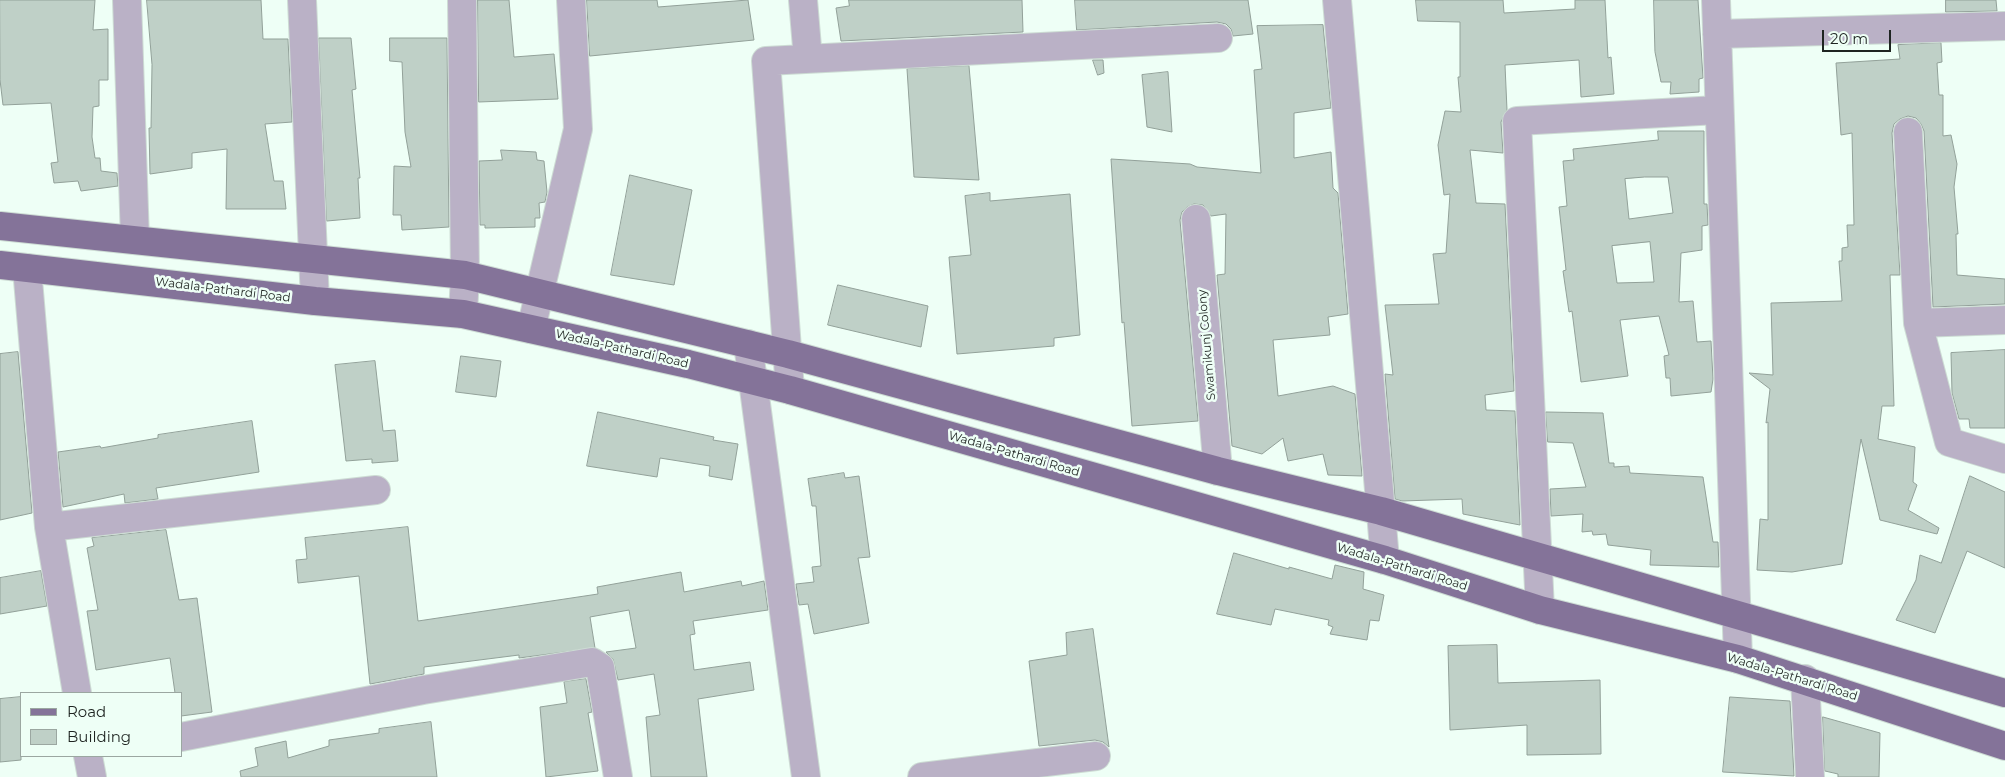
<!DOCTYPE html>
<html>
<head>
<meta charset="utf-8">
<style>
  body { margin:0 }
  #map { position:relative; width:2005px; height:777px; overflow:hidden; background:#eefff6; font-family:Montserrat,sans-serif }
  canvas { display:block }
  .legend { position:absolute; left:20px; top:692px; width:162px; height:65px; box-sizing:border-box; background:#eefff6; border:1px solid #9ba7a1; margin:0; padding:6px 9px; list-style:none; font-size:15px; color:#1e2421 }
  .legend li { display:flex; align-items:center; gap:10px; height:25px }
  .legend b { width:25px; border:1px solid #9ba7a1 }
  .scale { position:absolute; left:1822px; top:30px; width:69px; height:22px; box-sizing:border-box; border:2px solid #1e2421; border-top:0; padding-left:6px; font-size:15px; line-height:18px; white-space:nowrap; color:#1e2421; -webkit-text-stroke:4px #eefff6; paint-order:stroke }
</style>
</head>
<body>
<div id="map">
<canvas width="2005" height="777"></canvas>
<ul class="legend">
<li><b style="height:6px;background:#847399"></b>Road</li>
<li><b style="height:14px;background:#bfd0c7"></b>Building</li>
</ul>
<div class="scale">20 m</div>
</div>
<script>
const ctx = document.querySelector('canvas').getContext('2d');
ctx.lineJoin = 'round';
function fillPath(path, color) {
  ctx.fillStyle = color;
  ctx.fill(path, 'evenodd');
}
function strokePath(path, color, width, dash) {
  ctx.strokeStyle = color;
  ctx.lineWidth = width;
  ctx.lineCap = dash ? 'butt' : 'round';
  ctx.setLineDash(dash || []);
  ctx.stroke(path);
}
function write(font, color, halo, rows, align = 'center') {
  ctx.font = font + ' Montserrat,sans-serif';
  ctx.lineWidth = 5;
  ctx.setLineDash([]);
  ctx.textBaseline = 'middle';
  ctx.strokeStyle = halo;
  ctx.fillStyle = color;
  for (const [text, x, y, turn = 0] of rows) {
    ctx.save();
    ctx.translate(x, y);
    ctx.rotate((+turn || 0) * Math.PI / 180);
    ctx.textAlign = isNaN(turn) ? turn : align;
    if (halo) ctx.strokeText(text, 0, 0);
    ctx.fillText(text, 0, 0);
    ctx.restore();
  }
}
const building = new Path2D(`
  M 0,0 L 95,0 L 93,30 L 108,29 L 108,80 L 99,80 L 99,106 L 93,107 L 92,137 L 95,158 L 100,158 L 101,171 L 117,173 L 118,186 L 81,191 L 78,181 L 54,183 L 51,163 L 58,162 L 51,103 L 3,105 L 0,80 Z
  M 147,0 L 261,0 L 263,39 L 288,39 L 292,122 L 265,124 L 274,181 L 283,181 L 286,209 L 226,209 L 227,149 L 192,153 L 192,168 L 150,174 L 149,128 L 151,128 L 152,65 Z
  M 478,0 L 509,0 L 514,57 L 554,54 L 558,99 L 479,102 Z
  M 587,0 L 657,0 L 658,7 L 748,0 L 754,40 L 590,56 Z
  M 849,0 L 1022,0 L 1023,32 L 841,41 L 836,8 L 849,6 Z
  M 1075,0 L 1248,0 L 1253,34 L 1233,36 L 1231,29 L 1226,24 L 1217,22 L 1077,30 Z
  M 1416,0 L 1503,0 L 1504,13 L 1575,9 L 1575,0 L 1605,0 L 1608,58 L 1611,57 L 1614,94 L 1581,97 L 1579,60 L 1505,65 L 1507,110 L 1501,122 L 1503,153 L 1470,150 L 1476,203 L 1505,204 L 1514,391 L 1485,395 L 1486,410 L 1515,411 L 1520,525 L 1463,514 L 1462,499 L 1402,501 L 1395,499 L 1385,374 L 1393,375 L 1385,305 L 1439,304 L 1433,254 L 1446,253 L 1450,194 L 1444,195 L 1438,145 L 1445,111 L 1461,112 L 1458,77 L 1460,77 L 1460,22 L 1418,21 Z
  M 1654,0 L 1698,0 L 1703,78 L 1699,79 L 1699,92 L 1670,94 L 1671,82 L 1661,82 L 1655,52 Z
  M 1946,0 L 1996,0 L 1997,11 L 1946,12 Z
  M 1323,25 L 1331,108 L 1294,113 L 1294,158 L 1331,152 L 1333,188 L 1338,193 L 1348,314 L 1328,317 L 1330,335 L 1273,340 L 1278,396 L 1333,386 L 1355,394 L 1362,476 L 1328,475 L 1323,454 L 1288,461 L 1283,438 L 1262,454 L 1232,446 L 1217,275 L 1225,274 L 1226,214 L 1211,216 L 1203,205 L 1194,204 L 1187,207 L 1182,212 L 1180,220 L 1198,421 L 1132,426 L 1124,322 L 1122,323 L 1111,159 L 1190,164 L 1197,167 L 1261,173 L 1254,70 L 1262,69 L 1257,26 Z
  M 319,38 L 351,38 L 356,89 L 352,90 L 360,178 L 358,178 L 360,218 L 327,221 Z
  M 390,38 L 447,38 L 449,227 L 402,230 L 401,215 L 393,215 L 394,166 L 411,167 L 405,132 L 402,62 L 390,61 Z
  M 1941,43 L 1942,62 L 1937,63 L 1939,95 L 1943,95 L 1943,136 L 1951,135 L 1957,164 L 1954,187 L 1958,234 L 1956,234 L 1957,275 L 2005,279 L 2005,304 L 1933,307 L 1924,131 L 1921,124 L 1916,118 L 1908,116 L 1900,119 L 1894,124 L 1892,133 L 1900,275 L 1890,275 L 1894,406 L 1882,406 L 1878,439 L 1915,447 L 1913,482 L 1917,485 L 1908,510 L 1939,528 L 1937,534 L 1880,520 L 1861,439 L 1842,564 L 1792,572 L 1757,570 L 1760,519 L 1768,520 L 1768,422 L 1766,423 L 1770,389 L 1749,373 L 1773,375 L 1771,303 L 1842,301 L 1839,261 L 1842,261 L 1842,248 L 1848,247 L 1847,225 L 1854,225 L 1852,133 L 1841,135 L 1836,63 L 1900,59 L 1898,45 Z
  M 1093,60 L 1103,60 L 1104,73 L 1098,75 Z
  M 969,66 L 979,180 L 914,177 L 907,69 Z
  M 1168,72 L 1172,132 L 1147,127 L 1142,75 Z
  M 1658,131 L 1704,131 L 1704,204 L 1707,204 L 1708,225 L 1702,226 L 1702,250 L 1681,253 L 1679,302 L 1693,301 L 1697,342 L 1711,341 L 1713,379 L 1711,392 L 1671,396 L 1670,378 L 1666,378 L 1664,356 L 1669,355 L 1659,316 L 1620,320 L 1628,376 L 1581,382 L 1572,311 L 1569,312 L 1563,271 L 1566,270 L 1559,207 L 1567,206 L 1563,161 L 1574,160 L 1573,149 L 1658,140 ZM 1645,177 L 1668,177 L 1673,213 L 1629,219 L 1625,179 ZM 1650,242 L 1654,282 L 1617,283 L 1612,246 Z
  M 501,150 L 536,152 L 537,160 L 544,161 L 547,192 L 545,202 L 539,203 L 540,218 L 535,218 L 535,227 L 485,228 L 485,225 L 480,225 L 479,161 L 502,160 Z
  M 630,175 L 692,190 L 674,285 L 611,275 Z
  M 990,193 L 990,201 L 1070,194 L 1080,335 L 1054,338 L 1054,346 L 957,354 L 949,257 L 971,255 L 965,196 Z
  M 838,285 L 928,306 L 921,347 L 828,325 Z
  M 2005,350 L 2005,428 L 1970,428 L 1969,419 L 1959,419 L 1952,393 L 1951,353 Z
  M 18,352 L 32,513 L 0,520 L 0,354 Z
  M 461,356 L 501,361 L 496,397 L 456,392 Z
  M 375,361 L 383,431 L 395,430 L 398,461 L 372,463 L 372,459 L 346,461 L 335,365 Z
  M 598,412 L 714,437 L 713,440 L 738,444 L 732,480 L 709,476 L 710,466 L 660,458 L 657,477 L 587,466 Z
  M 1546,412 L 1603,413 L 1609,463 L 1614,463 L 1614,467 L 1629,466 L 1630,473 L 1703,477 L 1713,542 L 1718,542 L 1719,567 L 1650,565 L 1651,550 L 1608,545 L 1606,534 L 1593,535 L 1592,531 L 1582,532 L 1583,514 L 1551,516 L 1550,489 L 1586,487 L 1573,443 L 1548,442 Z
  M 252,421 L 259,472 L 156,488 L 158,499 L 125,503 L 124,494 L 63,507 L 58,452 L 100,446 L 101,448 L 158,438 L 158,435 Z
  M 844,473 L 845,478 L 859,476 L 870,557 L 858,558 L 869,623 L 814,634 L 808,604 L 799,605 L 796,584 L 814,582 L 812,567 L 821,566 L 816,506 L 812,506 L 808,479 Z
  M 1970,476 L 2005,492 L 2005,568 L 1967,551 L 1935,633 L 1896,620 L 1916,580 L 1920,555 L 1941,563 Z
  M 408,527 L 418,621 L 598,594 L 597,587 L 681,572 L 684,592 L 741,581 L 742,586 L 764,581 L 768,610 L 693,621 L 695,634 L 690,635 L 694,670 L 750,662 L 754,690 L 698,699 L 707,777 L 651,777 L 646,717 L 660,715 L 654,674 L 618,680 L 613,659 L 606,652 L 636,648 L 629,610 L 590,617 L 595,648 L 519,658 L 519,655 L 424,667 L 424,674 L 370,684 L 359,576 L 298,583 L 296,560 L 307,559 L 305,538 Z
  M 166,530 L 179,600 L 197,598 L 212,712 L 181,716 L 181,693 L 175,693 L 170,658 L 96,670 L 87,611 L 98,610 L 87,548 L 94,546 L 92,538 Z
  M 1234,553 L 1289,569 L 1289,567 L 1332,579 L 1335,565 L 1364,572 L 1363,589 L 1384,595 L 1379,621 L 1370,620 L 1367,640 L 1330,634 L 1333,627 L 1328,625 L 1329,620 L 1275,609 L 1271,625 L 1217,614 Z
  M 41,571 L 47,606 L 0,614 L 0,578 Z
  M 1093,629 L 1109,747 L 1103,742 L 1095,740 L 1039,746 L 1029,661 L 1067,655 L 1066,633 Z
  M 1497,645 L 1498,683 L 1600,680 L 1601,754 L 1527,755 L 1527,725 L 1450,730 L 1448,646 Z
  M 586,679 L 592,712 L 588,713 L 598,771 L 546,777 L 540,707 L 567,703 L 564,682 Z
  M 21,697 L 21,760 L 0,762 L 0,699 Z
  M 1730,697 L 1790,701 L 1794,776 L 1723,772 Z
  M 1823,717 L 1880,733 L 1879,777 L 1838,777 L 1838,774 L 1825,771 Z
  M 431,722 L 437,777 L 241,777 L 240,771 L 258,766 L 255,748 L 286,741 L 288,758 L 329,746 L 329,740 L 379,733 L 379,729 Z`);
const minor = new Path2D(`
  M 127,0 L 135,240
  M 302,0 L 315,301
  M 462,0 L 465,275 L 463,314
  M 803,0 L 808,59
  M 1337,0 L 1385,560
  M 1716,0 L 1738,659
  M 1717,34 L 2005,26
  M 1908,132 L 1918,323 L 1949,442 L 2005,459
  M 1196,219 L 1218,471
  M 27,268 L 49,527 L 77,693
  M 1918,323 L 2005,320
  M 531,329 L 578,129 L 571,0
  M 748,344 L 806,777
  M 790,390 L 766,61 L 1218,38
  M 49,527 L 376,490
  M 1540,610 L 1517,121 L 1718,110
  M 1805,679 L 1810,777
  M 181,737 L 423,690 L 592,662 L 600,667 L 618,777
  M 88,756 L 92,777
  M 922,777 L 1096,756`);
const major = new Path2D(`
  M 0,226 L 465,275 L 788,354 L 1218,471 L 1381,511 L 2005,693
  M 0,265 L 315,301 L 463,314 L 688,364 L 790,390 L 1385,560 L 1540,610 L 1738,659 L 2005,746`);
const streetNames = [
  ["Wadala-Pathardi Road",223,290,7],
  ["Swamikunj Colony",1207,345,-95],
  ["Wadala-Pathardi Road",622,349,13],
  ["Wadala-Pathardi Road",1014,454,16],
  ["Wadala-Pathardi Road",1402,567,17],
  ["Wadala-Pathardi Road",1792,677,17]
];
fillPath(building, '#bfd0c7');
strokePath(building, '#92a199', 1);
strokePath(minor, '#cddcd4', 30);
strokePath(major, '#cddcd4', 30);
strokePath(minor, '#bab1c6', 28);
strokePath(major, '#847399', 28);
write('12px', '#1e2421', '#eefff6', streetNames);
</script>
</body>
</html>
